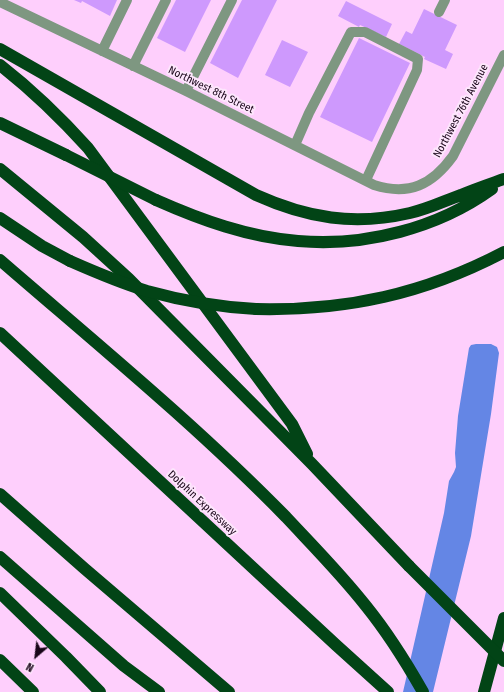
<!DOCTYPE html>
<html>
<head>
<meta charset="utf-8">
<style>
  body { margin:0 }
  #map { position:relative; width:504px; height:692px; overflow:hidden; background:#fecffc; font-family:"Fira Sans Condensed",sans-serif }
  canvas { display:block }
  .north { position:absolute; left:16px; top:636px; width:40px; height:40px; -webkit-text-stroke:3px #fde6fc; paint-order:stroke; rotate:208deg; font-size:11px; font-weight:700; line-height:16px; text-align:center; color:#180518 }
  .north::after { content:''; display:block; margin:auto; width:14px; height:18px; background:#180518; clip-path:polygon(50% 0,100% 100%,50% 72%,0 100%) }
</style>
</head>
<body>
<div id="map">
<canvas width="504" height="692"></canvas>
<div class="north">N</div>
</div>
<script>
const ctx = document.querySelector('canvas').getContext('2d');
ctx.lineJoin = 'round';
function fillPath(path, color) {
  ctx.fillStyle = color;
  ctx.fill(path, 'evenodd');
}
function strokePath(path, color, width, dash) {
  ctx.strokeStyle = color;
  ctx.lineWidth = width;
  ctx.lineCap = dash ? 'butt' : 'round';
  ctx.setLineDash(dash || []);
  ctx.stroke(path);
}
function write(font, color, halo, rows, align = 'center') {
  ctx.font = font + ' "Fira Sans Condensed",sans-serif';
  ctx.lineWidth = 4;
  ctx.setLineDash([]);
  ctx.textBaseline = 'middle';
  ctx.strokeStyle = halo;
  ctx.fillStyle = color;
  for (const [text, x, y, turn = 0] of rows) {
    ctx.save();
    ctx.translate(x, y);
    ctx.rotate((+turn || 0) * Math.PI / 180);
    ctx.textAlign = isNaN(turn) ? turn : align;
    if (halo) ctx.strokeText(text, 0, 0);
    ctx.fillText(text, 0, 0);
    ctx.restore();
  }
}
const water = new Path2D(`
  M 476,344 L 491,344 L 497,347 L 499,353 L 491,414 L 471,536 L 433,692 L 403,692 L 444,513 L 449,481 L 454,472 L 456,467 L 455,453 L 458,416 L 469,348 L 471,345 Z`);
const building = new Path2D(`
  M 74,0 L 117,0 L 110,16 L 82,1 L 81,3 Z
  M 176,0 L 211,0 L 185,52 L 157,38 Z
  M 242,0 L 277,0 L 238,78 L 210,63 Z
  M 346,1 L 392,24 L 386,37 L 360,25 L 359,27 L 338,16 Z
  M 424,9 L 457,25 L 445,50 L 453,54 L 446,69 L 424,59 L 425,57 L 399,44 L 406,31 L 412,34 Z
  M 359,38 L 410,63 L 372,142 L 320,117 Z
  M 282,40 L 308,52 L 290,87 L 265,75 Z`);
const minor = new Path2D(`
  M 0,2 L 186,91 L 374,185 C 409,196 432,185 453,156 L 504,55
  M 439,12 L 445,0
  M 102,51 L 127,0
  M 133,66 L 166,0
  M 186,91 L 232,0
  M 295,145 L 309,113 L 351,32 L 365,32 L 418,59 L 417,70 L 366,180`);
const highway = new Path2D(`
  M 0,49 L 256,195 C 307,218 354,226 410,213 C 428,209 444,201 461,195 C 475,189 490,184 504,179
  M 0,65 C 32,90 61,118 88,148 L 292,424 L 307,454
  M 0,123 L 66,155
  M 0,169 L 83,237 L 129,279 L 312,464 L 409,566
  M 156,200 C 201,220 248,237 298,241 C 365,247 438,228 492,189
  M 0,218 L 42,246 L 70,261
  M 0,260 C 97,344 196,425 286,517 C 313,546 341,574 366,606 C 387,632 406,662 423,692
  M 256,309 C 346,311 424,294 504,252
  M 0,333 L 336,645 L 388,692
  M 0,494 L 85,569 L 229,692
  M 0,557 L 124,666 L 159,692
  M 0,593 L 66,657 L 100,692
  M 0,660 L 33,692
  M 484,692 L 504,618`);
const highwayBridge = new Path2D(`
  M 66,155 L 156,200
  M 70,261 C 95,272 121,283 147,291 C 183,301 219,307 256,309
  M 409,566 L 504,661`);
const streetNames = [
  ["Northwest 8th Street",211,90,26],
  ["Northwest 76th Avenue",461,111,-62],
  ["Dolphin Expressway",202,503,43]
];
fillPath(water, '#6486e5');
fillPath(building, '#ce99fd');
strokePath(minor, '#7e9781', 10);
strokePath(highway, '#024416', 12);
strokePath(highwayBridge, '#024416', 12);
write('11px', '#180518', '#fde6fc', streetNames);
</script>
</body>
</html>
